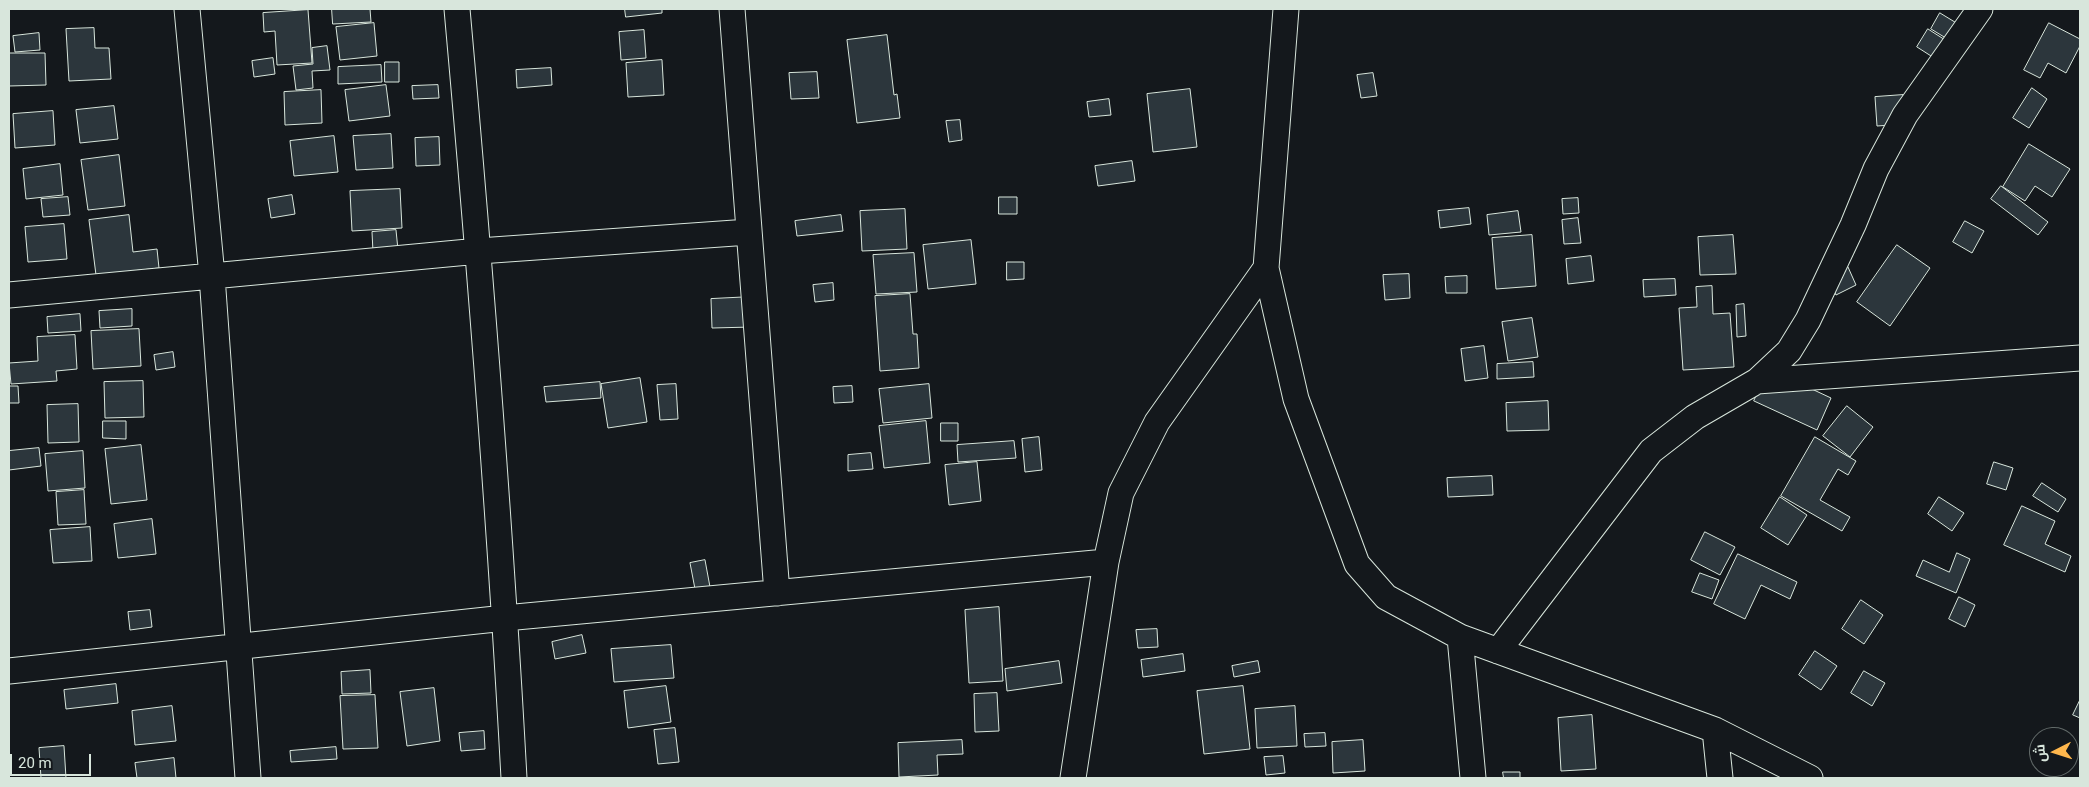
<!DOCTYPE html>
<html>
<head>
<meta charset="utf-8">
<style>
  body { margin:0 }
  #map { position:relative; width:2089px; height:787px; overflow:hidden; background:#14181c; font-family:Roboto,Cairo,sans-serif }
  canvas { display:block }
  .frame { position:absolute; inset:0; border:10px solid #d8e6dc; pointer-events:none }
  .north { position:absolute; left:2029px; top:727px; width:50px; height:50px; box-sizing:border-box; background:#14181c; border:1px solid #626a69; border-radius:50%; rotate:265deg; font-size:14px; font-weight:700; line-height:20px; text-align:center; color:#d8e6dc }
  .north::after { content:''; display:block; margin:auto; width:18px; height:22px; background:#ffb74d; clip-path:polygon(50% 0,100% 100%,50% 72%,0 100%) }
  .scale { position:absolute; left:10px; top:754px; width:81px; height:22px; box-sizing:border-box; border:2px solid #d8e6dc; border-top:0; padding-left:6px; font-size:15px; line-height:18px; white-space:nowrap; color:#d8e6dc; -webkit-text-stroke:4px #14181c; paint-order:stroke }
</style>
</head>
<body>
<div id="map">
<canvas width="2089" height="787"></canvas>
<div class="frame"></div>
<div class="north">ش</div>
<div class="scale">20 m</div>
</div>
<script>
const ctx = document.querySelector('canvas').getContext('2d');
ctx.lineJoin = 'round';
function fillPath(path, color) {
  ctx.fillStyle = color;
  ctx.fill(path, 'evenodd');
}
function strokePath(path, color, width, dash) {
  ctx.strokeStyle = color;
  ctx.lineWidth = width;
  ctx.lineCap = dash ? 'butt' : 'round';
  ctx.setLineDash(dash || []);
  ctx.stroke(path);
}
const building = new Path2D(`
  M 332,9 L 370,9 L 371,22 L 333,24 Z
  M 625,9 L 662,9 L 662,13 L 626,17 Z
  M 308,10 L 312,63 L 277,65 L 275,31 L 264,32 L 263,13 Z
  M 1940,13 L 1963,27 L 1954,43 L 1931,29 Z
  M 374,23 L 377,56 L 340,60 L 336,27 Z
  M 2049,23 L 2080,39 L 2080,46 L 2066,73 L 2048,63 L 2040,78 L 2024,70 Z
  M 94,28 L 95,48 L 109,48 L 111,79 L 69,81 L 66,29 Z
  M 1928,29 L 1953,45 L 1942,63 L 1917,47 Z
  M 644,30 L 646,58 L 621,60 L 619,32 Z
  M 39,33 L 40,50 L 15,52 L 13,36 Z
  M 887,35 L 894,95 L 897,94 L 900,118 L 857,123 L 847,40 Z
  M 327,46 L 330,70 L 312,71 L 313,88 L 296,90 L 293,66 L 313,64 L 312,48 Z
  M 9,53 L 45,53 L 46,85 L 9,86 Z
  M 273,58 L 275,74 L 254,77 L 252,61 Z
  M 662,60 L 664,95 L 628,97 L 626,63 Z
  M 385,62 L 399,62 L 399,82 L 385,82 Z
  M 381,65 L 382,82 L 338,84 L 338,67 Z
  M 551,68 L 552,85 L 517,88 L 516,70 Z
  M 817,72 L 819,98 L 791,99 L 789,73 Z
  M 1373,73 L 1377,96 L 1361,98 L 1357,75 Z
  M 386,85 L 390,116 L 349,121 L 345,90 Z
  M 438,85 L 439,98 L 413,99 L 412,86 Z
  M 2032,88 L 2047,99 L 2029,128 L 2013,118 Z
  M 1190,89 L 1197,147 L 1153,152 L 1147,94 Z
  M 321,90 L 322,123 L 285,125 L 284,92 Z
  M 1903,95 L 1905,124 L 1877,126 L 1875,97 Z
  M 1109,99 L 1111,115 L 1089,117 L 1087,102 Z
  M 114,106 L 118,139 L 80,143 L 76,110 Z
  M 53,111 L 55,145 L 15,148 L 13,114 Z
  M 960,120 L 962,140 L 949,142 L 946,121 Z
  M 391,134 L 393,168 L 356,170 L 353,136 Z
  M 334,136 L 338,172 L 294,176 L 290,141 Z
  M 439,137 L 440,165 L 416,166 L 415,138 Z
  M 2029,144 L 2070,169 L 2052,197 L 2035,186 L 2025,201 L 2003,187 Z
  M 119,155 L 125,206 L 88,210 L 81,160 Z
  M 1132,161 L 1135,181 L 1098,186 L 1095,166 Z
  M 60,164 L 63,195 L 26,199 L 23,169 Z
  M 2001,186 L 2048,222 L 2038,235 L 1991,199 Z
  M 400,189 L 402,228 L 352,231 L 350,191 Z
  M 292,195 L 295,214 L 271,218 L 268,199 Z
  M 68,197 L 70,215 L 43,217 L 41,199 Z
  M 999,197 L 1017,197 L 1017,214 L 999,214 Z
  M 1578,198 L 1579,213 L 1563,214 L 1562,199 Z
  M 1469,208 L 1471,224 L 1440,228 L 1438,211 Z
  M 905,209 L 907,249 L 862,251 L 860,211 Z
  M 1518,211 L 1521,232 L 1489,235 L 1487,215 Z
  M 129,215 L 133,252 L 157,249 L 159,268 L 96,275 L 89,220 Z
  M 841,215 L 843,231 L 797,236 L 795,221 Z
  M 1578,218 L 1581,243 L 1564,244 L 1562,220 Z
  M 1965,221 L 1984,231 L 1972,253 L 1953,242 Z
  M 64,224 L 67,259 L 28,262 L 25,227 Z
  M 396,230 L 398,250 L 373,252 L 372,232 Z
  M 1532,235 L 1536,286 L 1496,289 L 1492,238 Z
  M 1733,235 L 1736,274 L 1700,275 L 1698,237 Z
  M 971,240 L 976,284 L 928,289 L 923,245 Z
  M 1897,245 L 1930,268 L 1890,326 L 1857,302 Z
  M 914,253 L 917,292 L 876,294 L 873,255 Z
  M 1591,256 L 1594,281 L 1568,284 L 1566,259 Z
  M 1007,262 L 1024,262 L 1024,279 L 1007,280 Z
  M 1848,267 L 1856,285 L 1836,295 L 1827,276 Z
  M 1409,274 L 1410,298 L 1385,300 L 1383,275 Z
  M 1467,276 L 1467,293 L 1446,293 L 1445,277 Z
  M 1675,279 L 1676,295 L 1644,297 L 1643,280 Z
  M 833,283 L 834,300 L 815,302 L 813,285 Z
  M 1712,286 L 1713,314 L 1730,313 L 1734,367 L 1683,370 L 1679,308 L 1697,307 L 1696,287 Z
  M 910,294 L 913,334 L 917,334 L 919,368 L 880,371 L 875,296 Z
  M 751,297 L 752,327 L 712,328 L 711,299 Z
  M 1744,304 L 1746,336 L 1737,337 L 1736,305 Z
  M 132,309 L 132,326 L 100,328 L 99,311 Z
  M 80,314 L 81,331 L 48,333 L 47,317 Z
  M 1532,318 L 1538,357 L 1508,361 L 1502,322 Z
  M 139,329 L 141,366 L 93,369 L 91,331 Z
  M 75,335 L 77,369 L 56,371 L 57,381 L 11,384 L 9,363 L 38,361 L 37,337 Z
  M 1484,346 L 1488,378 L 1465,381 L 1461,349 Z
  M 173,352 L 175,367 L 156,370 L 154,355 Z
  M 1533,362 L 1534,377 L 1497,379 L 1497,364 Z
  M 1769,369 L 1831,398 L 1817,430 L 1754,401 Z
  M 640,378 L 647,422 L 608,428 L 601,384 Z
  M 143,381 L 144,417 L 105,418 L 104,382 Z
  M 600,382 L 601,398 L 546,402 L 544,387 Z
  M 676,384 L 678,419 L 660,420 L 657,385 Z
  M 929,384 L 932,418 L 883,423 L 879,389 Z
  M 9,386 L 18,386 L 19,403 L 9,403 Z
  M 852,386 L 853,402 L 834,403 L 833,387 Z
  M 1548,401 L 1549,430 L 1507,431 L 1506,403 Z
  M 78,404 L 79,442 L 48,443 L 47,405 Z
  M 1847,406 L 1873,427 L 1850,457 L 1823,436 Z
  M 103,421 L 126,421 L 126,439 L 103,438 Z
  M 926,421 L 930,463 L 884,468 L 879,426 Z
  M 941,423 L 958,423 L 958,441 L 941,441 Z
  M 1039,437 L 1042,470 L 1025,472 L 1022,439 Z
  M 1815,437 L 1856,461 L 1848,475 L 1838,469 L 1820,500 L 1850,517 L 1842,531 L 1781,496 Z
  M 1014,441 L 1016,458 L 958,462 L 957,445 Z
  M 141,445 L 147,500 L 111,504 L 105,449 Z
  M 39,448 L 41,466 L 9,470 L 9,451 Z
  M 83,451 L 85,488 L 48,491 L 45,454 Z
  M 871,453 L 873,469 L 848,471 L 848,455 Z
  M 977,462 L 981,501 L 949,505 L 945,465 Z
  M 1994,462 L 2013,468 L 2006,490 L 1987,484 Z
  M 1492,476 L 1493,495 L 1448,497 L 1447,478 Z
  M 2042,483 L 2066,499 L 2058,512 L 2033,496 Z
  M 84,490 L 86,524 L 58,525 L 56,492 Z
  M 1780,497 L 1807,515 L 1788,545 L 1761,528 Z
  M 1939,497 L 1964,513 L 1952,531 L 1928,514 Z
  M 2022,506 L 2055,521 L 2045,544 L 2071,556 L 2065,572 L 2004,545 Z
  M 152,519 L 156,554 L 118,558 L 114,524 Z
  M 90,527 L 92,561 L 53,563 L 50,530 Z
  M 1705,532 L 1735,547 L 1720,575 L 1691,560 Z
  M 1957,553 L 1970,559 L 1956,593 L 1916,576 L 1923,560 L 1949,572 Z
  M 1738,554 L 1797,582 L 1790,599 L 1761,585 L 1745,619 L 1714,604 Z
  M 705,560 L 710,587 L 695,589 L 690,563 Z
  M 1700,573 L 1719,580 L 1712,599 L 1692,592 Z
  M 1959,597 L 1975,605 L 1965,627 L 1949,619 Z
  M 1861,600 L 1883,615 L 1864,644 L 1842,629 Z
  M 999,607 L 1003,681 L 969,683 L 965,610 Z
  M 150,610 L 152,627 L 130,630 L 128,612 Z
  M 1157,629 L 1158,647 L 1138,648 L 1136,630 Z
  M 582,635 L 586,653 L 555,659 L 552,642 Z
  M 671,645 L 674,678 L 614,682 L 611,649 Z
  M 1815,651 L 1837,666 L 1821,690 L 1799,675 Z
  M 1183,654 L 1185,671 L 1143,677 L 1141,660 Z
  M 1059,661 L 1062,683 L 1007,691 L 1005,669 Z
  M 1258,661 L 1260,672 L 1234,677 L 1232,666 Z
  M 370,670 L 371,693 L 342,694 L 341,672 Z
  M 1864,671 L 1885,683 L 1872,706 L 1851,693 Z
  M 116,684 L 118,703 L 66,709 L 64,690 Z
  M 666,686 L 671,722 L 628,728 L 624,691 Z
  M 1243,686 L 1250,749 L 1204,754 L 1197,691 Z
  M 434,688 L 440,741 L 407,746 L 400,692 Z
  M 997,693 L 999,731 L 975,732 L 974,694 Z
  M 375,695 L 378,748 L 343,749 L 340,696 Z
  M 2080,700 L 2080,718 L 2073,715 Z
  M 172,706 L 176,741 L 135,745 L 132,711 Z
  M 1295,706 L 1297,746 L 1257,748 L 1255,709 Z
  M 1592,715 L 1596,769 L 1561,771 L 1558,718 Z
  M 675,728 L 679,762 L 658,764 L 654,730 Z
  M 484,731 L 485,749 L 461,751 L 459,733 Z
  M 1325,733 L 1326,746 L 1305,747 L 1304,734 Z
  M 962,740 L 963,754 L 937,755 L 938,775 L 899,777 L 898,743 Z
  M 1363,740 L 1365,771 L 1333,773 L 1332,742 Z
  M 64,746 L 66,778 L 41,778 L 39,748 Z
  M 336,747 L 337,759 L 291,762 L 290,751 Z
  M 1283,756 L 1285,773 L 1266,775 L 1264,757 Z
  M 174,758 L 176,778 L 137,778 L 135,763 Z
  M 1503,772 L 1520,772 L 1520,778 L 1504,778 Z`);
const minor = new Path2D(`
  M 187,9 L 212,276 L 248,778
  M 457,9 C 480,265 500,521 514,778
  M 732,9 L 777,593
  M 1286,9 L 1266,268 L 1296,399 L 1357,564 L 1386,597 L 1460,637 L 1715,730 L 1810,778
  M 9,295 L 479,251 L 749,232
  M 1757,381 L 2080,358
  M 1460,637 L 1473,778
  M 1498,651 L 1651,451 L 1695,417 L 1757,381 L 1789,351 L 1808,320 L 1853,225 L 1876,169 L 1905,115 L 1980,9
  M 9,671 L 505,618 L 1106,562
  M 1715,730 L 1720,778
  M 1073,778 L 1106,562 L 1121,493 L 1157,422 L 1266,268`);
fillPath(building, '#2c363c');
strokePath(building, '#d8e6dc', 1);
strokePath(minor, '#d8e6dc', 27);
strokePath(minor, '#14181c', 25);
</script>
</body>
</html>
